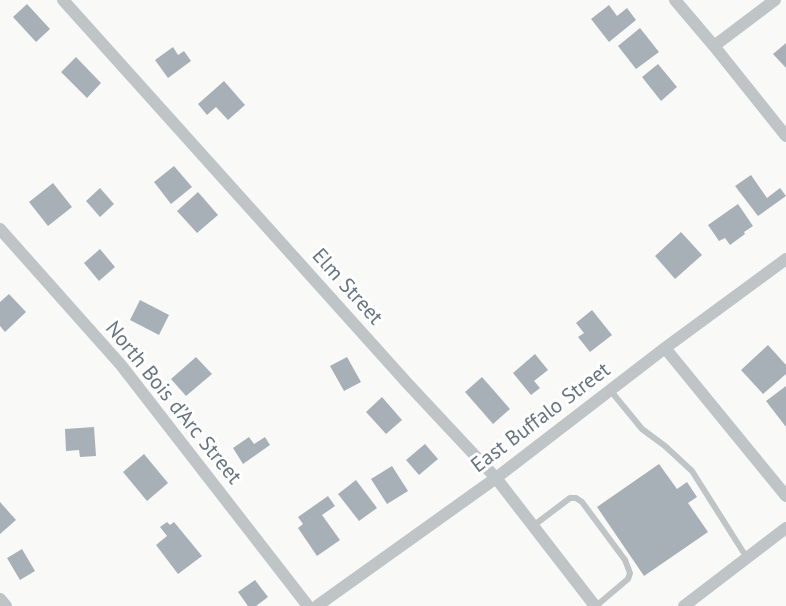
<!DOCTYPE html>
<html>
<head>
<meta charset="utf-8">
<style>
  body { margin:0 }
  canvas { display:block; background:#f9f9f8 }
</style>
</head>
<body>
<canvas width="786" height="606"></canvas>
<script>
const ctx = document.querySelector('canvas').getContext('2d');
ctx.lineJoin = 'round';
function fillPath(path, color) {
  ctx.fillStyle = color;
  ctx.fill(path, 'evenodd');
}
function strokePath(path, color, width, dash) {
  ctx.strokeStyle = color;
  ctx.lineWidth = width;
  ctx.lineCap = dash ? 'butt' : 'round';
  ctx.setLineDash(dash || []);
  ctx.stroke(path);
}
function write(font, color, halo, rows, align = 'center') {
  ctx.font = font + ' "PT Sans",sans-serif';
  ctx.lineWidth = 6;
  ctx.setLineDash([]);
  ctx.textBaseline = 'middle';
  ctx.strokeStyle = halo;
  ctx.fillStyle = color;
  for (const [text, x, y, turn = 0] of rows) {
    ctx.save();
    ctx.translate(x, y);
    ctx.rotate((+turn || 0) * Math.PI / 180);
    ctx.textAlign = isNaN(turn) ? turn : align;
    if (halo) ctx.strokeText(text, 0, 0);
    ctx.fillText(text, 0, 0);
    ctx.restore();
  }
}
const building = new Path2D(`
  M 27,4 L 50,29 L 36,42 L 13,17 Z
  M 609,5 L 617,16 L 627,8 L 636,20 L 609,42 L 591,19 Z
  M 640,28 L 659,52 L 636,69 L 618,46 Z
  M 786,43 L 786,68 L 773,54 Z
  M 173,47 L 178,55 L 184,51 L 191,61 L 168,78 L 155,60 Z
  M 76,57 L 101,83 L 87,98 L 61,72 Z
  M 658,64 L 677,87 L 661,101 L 642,77 Z
  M 224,81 L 245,105 L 228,120 L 216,107 L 207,115 L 198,104 Z
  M 174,166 L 192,187 L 171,204 L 154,182 Z
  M 751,175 L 767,198 L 780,188 L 786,196 L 758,216 L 735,186 Z
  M 53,183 L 72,207 L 48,226 L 29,202 Z
  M 100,188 L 114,204 L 100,217 L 86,201 Z
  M 198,192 L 218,215 L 197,233 L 177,211 Z
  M 738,204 L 753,226 L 744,232 L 745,234 L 730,245 L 725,238 L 719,241 L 708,225 Z
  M 681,232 L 702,255 L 675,279 L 655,256 Z
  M 100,249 L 115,267 L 99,281 L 84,263 Z
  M 9,294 L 26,312 L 5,332 L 0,326 L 0,302 Z
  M 140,300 L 169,315 L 159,335 L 130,320 Z
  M 592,310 L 612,335 L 590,352 L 578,337 L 584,333 L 576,323 Z
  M 768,345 L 786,365 L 786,374 L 763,394 L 741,370 Z
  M 535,354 L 548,370 L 534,381 L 540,388 L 531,395 L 513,373 Z
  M 196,357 L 212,374 L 186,396 L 171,379 Z
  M 347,357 L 361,382 L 344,391 L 330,366 Z
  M 482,377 L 510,409 L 493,424 L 465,392 Z
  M 786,386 L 786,427 L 766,401 Z
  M 382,397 L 402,420 L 386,434 L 366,412 Z
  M 94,427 L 96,456 L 80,457 L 79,450 L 66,451 L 65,429 Z
  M 249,437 L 254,444 L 265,437 L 270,445 L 243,464 L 233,448 Z
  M 425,444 L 438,459 L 419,475 L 406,460 Z
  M 144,454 L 168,483 L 147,501 L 123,472 Z
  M 659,464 L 677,489 L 687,482 L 697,497 L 688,503 L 708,532 L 644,576 L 597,507 Z
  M 392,466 L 408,491 L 387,504 L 371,479 Z
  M 356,480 L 377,508 L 359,521 L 338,494 Z
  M 328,496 L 335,506 L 322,515 L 340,540 L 317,556 L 298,528 L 303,524 L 298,517 Z
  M 0,502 L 16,520 L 0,534 Z
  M 167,522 L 170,525 L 174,522 L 202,556 L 178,574 L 156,545 L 167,536 L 160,527 Z
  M 22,549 L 35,571 L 20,580 L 7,558 Z
  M 255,580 L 268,597 L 256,606 L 248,606 L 238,592 Z`);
const service = new Path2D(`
  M 610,390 L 642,429 L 665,446 L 692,471 L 747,558
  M 533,526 L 570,498 L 576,498 L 582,502 L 625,560 L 630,573 L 628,579 L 596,606`);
const minor = new Path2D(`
  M 63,0 L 408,384 L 496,478 L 595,606
  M 675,0 L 714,46 L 786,136
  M 714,46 L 775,0
  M 0,229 L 121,365 L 308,606
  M 665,348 L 786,496
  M 0,599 L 6,606
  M 317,606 L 496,478 L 665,348 L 786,259
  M 684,606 L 786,528`);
const streetNames = [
  ["Elm Street",347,287,48],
  ["North Bois d’Arc Street",173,403,51],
  ["East Buffalo Street",541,418,-37]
];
fillPath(building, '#a8b0b7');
strokePath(service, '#bfc4c7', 6);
strokePath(minor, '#bfc4c7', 12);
write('21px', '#667581', '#fff', streetNames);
</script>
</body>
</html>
